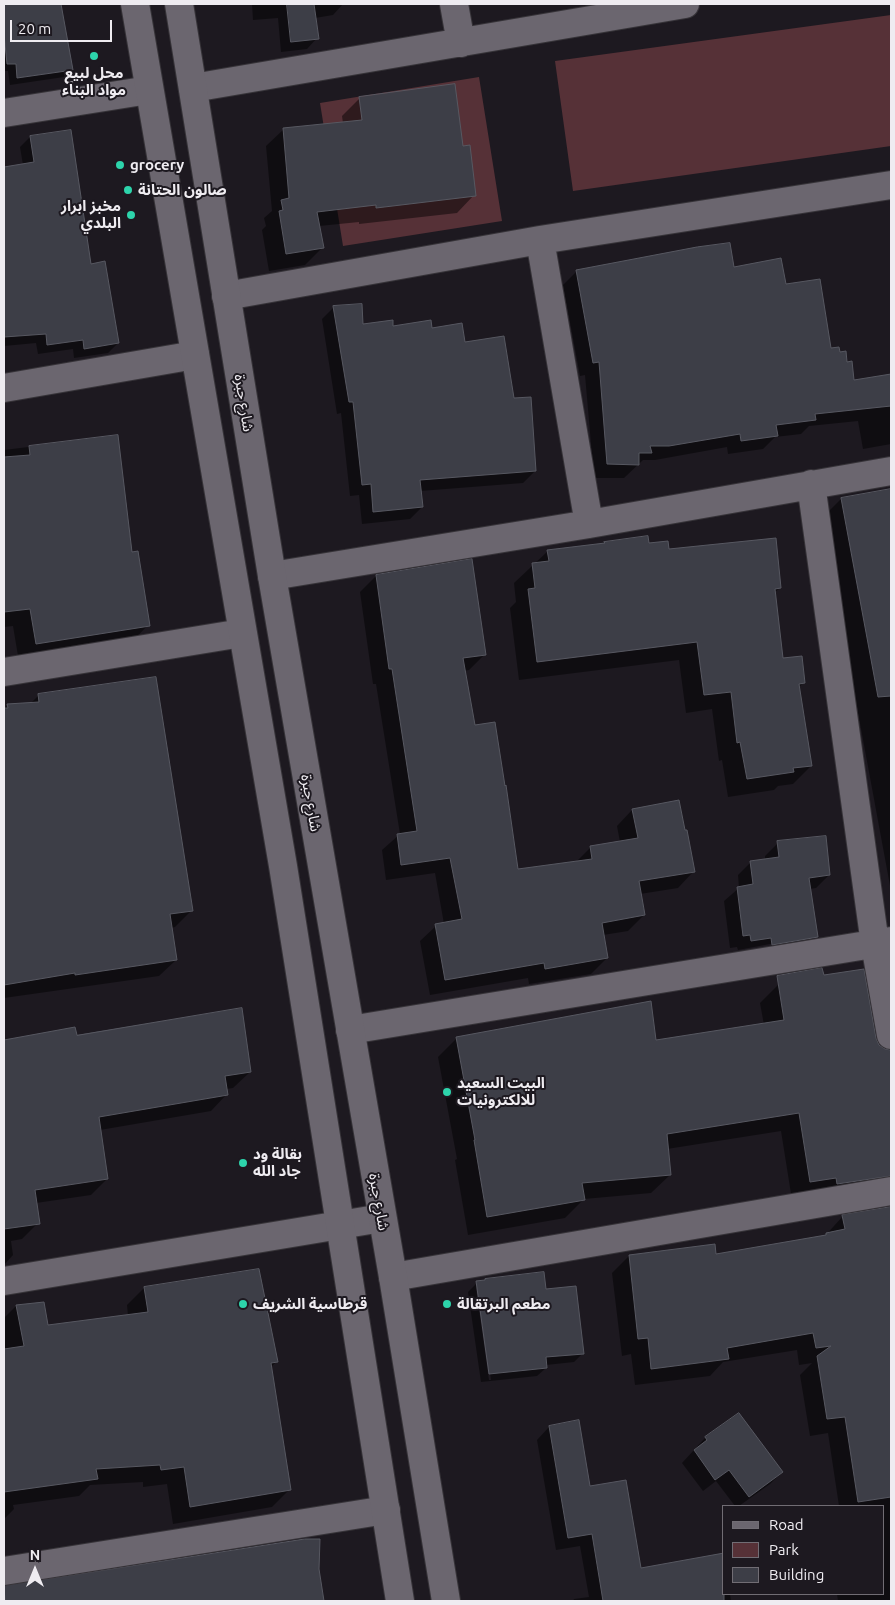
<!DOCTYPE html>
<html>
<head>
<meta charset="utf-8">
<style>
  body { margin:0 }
  #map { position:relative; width:895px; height:1605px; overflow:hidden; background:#1d1920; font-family:Ubuntu,sans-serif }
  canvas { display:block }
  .frame { position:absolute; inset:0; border:5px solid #efecf1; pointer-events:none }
  .legend { position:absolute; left:722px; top:1505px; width:162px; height:90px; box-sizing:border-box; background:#1d1920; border:1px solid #716d74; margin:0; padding:6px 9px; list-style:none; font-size:15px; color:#efecf1 }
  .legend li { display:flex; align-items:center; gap:10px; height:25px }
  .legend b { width:25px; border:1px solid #716d74 }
  .north { position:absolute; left:10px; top:1545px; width:50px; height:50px; -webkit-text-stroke:4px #1d1920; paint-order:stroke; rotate:0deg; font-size:14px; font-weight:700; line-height:20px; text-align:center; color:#efecf1 }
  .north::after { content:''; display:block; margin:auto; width:18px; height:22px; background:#efecf1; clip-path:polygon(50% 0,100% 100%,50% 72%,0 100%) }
  .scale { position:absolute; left:10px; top:20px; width:102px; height:22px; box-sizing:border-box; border:2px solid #efecf1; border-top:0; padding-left:6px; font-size:15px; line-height:18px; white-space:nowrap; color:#efecf1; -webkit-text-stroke:4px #1d1920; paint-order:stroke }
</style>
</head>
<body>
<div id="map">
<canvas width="895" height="1605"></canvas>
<div class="frame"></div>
<ul class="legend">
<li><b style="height:6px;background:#6b666f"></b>Road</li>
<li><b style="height:14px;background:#563137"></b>Park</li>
<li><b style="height:14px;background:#3d3e47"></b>Building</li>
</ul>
<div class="north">N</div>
<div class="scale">20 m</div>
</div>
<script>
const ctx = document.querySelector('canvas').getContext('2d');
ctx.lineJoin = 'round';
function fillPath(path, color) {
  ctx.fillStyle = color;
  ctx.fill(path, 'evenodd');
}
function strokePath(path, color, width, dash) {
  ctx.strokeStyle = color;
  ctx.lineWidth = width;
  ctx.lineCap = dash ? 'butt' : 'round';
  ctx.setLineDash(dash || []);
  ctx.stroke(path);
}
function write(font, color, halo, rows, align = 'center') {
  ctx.font = font + ' Ubuntu,"Noto Sans Arabic",sans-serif';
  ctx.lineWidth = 4;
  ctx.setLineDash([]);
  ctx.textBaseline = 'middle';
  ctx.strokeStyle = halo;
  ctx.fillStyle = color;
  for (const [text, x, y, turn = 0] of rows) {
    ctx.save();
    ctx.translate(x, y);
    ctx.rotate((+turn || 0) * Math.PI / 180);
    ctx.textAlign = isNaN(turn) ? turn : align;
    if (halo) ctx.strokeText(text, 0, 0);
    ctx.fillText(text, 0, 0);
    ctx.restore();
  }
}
const green = new Path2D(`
  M 891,15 L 891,146 L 573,191 L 555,61 Z
  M 479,77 L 502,221 L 343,246 L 320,103 Z`);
const shadow = new Path2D(`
  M 4,4 L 61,4 L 72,69 L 64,77 L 10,85 L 8,71 L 4,71 Z
  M 252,4 L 343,4 L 333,15 L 315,18 L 317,38 L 307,49 L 281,52 L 278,18 L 253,20 Z
  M 360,98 L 462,148 L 474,195 L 457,213 L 359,224 L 359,222 L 319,226 L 322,248 L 305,265 L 269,271 L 262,230 L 266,226 L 264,218 L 272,211 L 266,146 L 284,129 L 343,123 L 342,116 Z
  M 30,137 L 90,265 L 118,343 L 108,353 L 74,358 L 73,349 L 38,354 L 36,343 L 4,346 L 4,168 L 23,165 L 20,147 Z
  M 733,269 L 784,286 L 830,349 L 839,353 L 846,363 L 853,382 L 891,375 L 891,444 L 863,449 L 858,421 L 809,426 L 801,434 L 775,437 L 763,449 L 728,454 L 727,447 L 655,460 L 643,460 L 624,478 L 594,478 L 585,375 L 580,376 L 563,285 L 577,271 Z
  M 334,307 L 362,326 L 431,329 L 464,343 L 513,400 L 535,471 L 523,483 L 420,491 L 422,507 L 410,519 L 362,524 L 359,495 L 350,496 L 341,413 L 337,414 L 322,319 Z
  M 117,436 L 131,553 L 148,625 L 130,644 L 19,662 L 13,626 L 4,627 L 4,450 Z
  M 891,490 L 891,891 L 822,518 L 841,499 Z
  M 605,543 L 648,544 L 780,588 L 774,593 L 782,659 L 804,682 L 798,688 L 811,766 L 793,784 L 778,786 L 774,790 L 728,797 L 722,760 L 719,761 L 712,709 L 686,713 L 679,660 L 519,680 L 510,608 L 516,602 L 514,583 L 548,551 L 603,545 Z
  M 376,576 L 484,655 L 469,670 L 464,671 L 474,726 L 517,870 L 576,862 L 590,848 L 620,842 L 617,826 L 632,810 L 693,872 L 678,888 L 640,894 L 644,915 L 628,931 L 603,935 L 607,958 L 591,974 L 529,984 L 528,978 L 430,995 L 420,941 L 436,926 L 444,924 L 435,873 L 386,880 L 382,850 L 400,834 L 376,684 L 373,684 L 360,592 Z
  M 39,695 L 192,910 L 175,927 L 171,928 L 176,960 L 159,976 L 4,998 L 4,709 L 8,705 L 31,703 Z
  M 778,843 L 829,875 L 816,888 L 809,889 L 802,938 L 738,950 L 737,947 L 730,948 L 724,901 L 739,888 L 738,875 L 751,862 L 765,860 L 765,856 Z
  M 891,969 L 891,1184 L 792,1200 L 781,1131 L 667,1149 L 670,1175 L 651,1193 L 584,1199 L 565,1218 L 468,1235 L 455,1160 L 457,1159 L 438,1057 L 457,1038 L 655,1041 L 764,1025 L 760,1003 L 779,984 L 875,1039 L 878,1045 L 888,1051 L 876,984 Z
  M 76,1037 L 250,1072 L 233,1088 L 226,1089 L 227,1094 L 211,1111 L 100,1130 L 107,1179 L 91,1195 L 36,1203 L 38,1223 L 22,1239 L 11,1241 L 13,1255 L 4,1265 L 4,1041 Z
  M 891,1208 L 891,1601 L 838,1601 L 837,1594 L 884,1594 L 884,1506 L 839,1506 L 828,1433 L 810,1436 L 800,1375 L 812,1363 L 799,1365 L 797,1350 L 723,1362 L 710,1376 L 635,1385 L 631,1354 L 622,1356 L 612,1273 L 629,1256 L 715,1256 L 824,1237 L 843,1216 Z
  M 477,1283 L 545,1291 L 583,1353 L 574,1362 L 546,1365 L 546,1368 L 537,1376 L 481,1382 L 468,1292 ZM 478,1286 L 491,1380 L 489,1380 L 476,1288 Z
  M 144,1288 L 277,1361 L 270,1368 L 290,1489 L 272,1507 L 173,1524 L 167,1484 L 143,1487 L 143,1482 L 90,1485 L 79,1496 L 13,1505 L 14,1509 L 4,1519 L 4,1318 L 16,1306 L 43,1303 L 47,1326 L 128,1316 L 127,1305 Z
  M 739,1414 L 782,1472 L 770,1484 L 739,1506 L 735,1506 L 716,1481 L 703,1491 L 682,1463 L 705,1438 Z
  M 549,1427 L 640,1569 L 724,1594 L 730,1594 L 731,1601 L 573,1601 L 574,1599 L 589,1597 L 580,1546 L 556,1550 L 537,1440 Z
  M 318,1569 L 323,1601 L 33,1601 L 32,1595 Z`);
const building = new Path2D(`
  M 4,4 L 61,4 L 73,70 L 17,78 L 16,64 L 7,64 L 4,34 Z
  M 287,4 L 314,4 L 319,39 L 291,42 Z
  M 455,84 L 463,146 L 470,145 L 476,196 L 376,208 L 376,205 L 317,212 L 324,248 L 286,254 L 279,211 L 283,210 L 281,200 L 289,198 L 283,128 L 362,120 L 359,97 Z
  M 71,130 L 91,264 L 105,261 L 119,343 L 84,349 L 83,340 L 47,345 L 46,334 L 4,337 L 4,167 L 34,162 L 30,136 Z
  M 730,243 L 734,267 L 781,258 L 786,284 L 820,279 L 831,348 L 839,347 L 840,352 L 846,351 L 847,362 L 852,361 L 854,380 L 891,374 L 891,406 L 815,414 L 816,420 L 776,425 L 778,436 L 741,441 L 740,434 L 669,446 L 650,446 L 652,453 L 639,453 L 639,465 L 607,464 L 599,362 L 593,363 L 576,270 L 697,247 Z
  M 362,304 L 363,324 L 393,320 L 393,326 L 431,320 L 432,328 L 462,323 L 465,342 L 504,336 L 514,398 L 531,397 L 536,471 L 420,480 L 423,507 L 373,512 L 371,484 L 362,485 L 353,402 L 349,402 L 333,306 Z
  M 118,435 L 132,552 L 138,551 L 150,626 L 36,644 L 30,609 L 4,612 L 4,457 L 30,455 L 29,446 Z
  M 891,489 L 891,696 L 878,697 L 841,498 Z
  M 648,536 L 649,543 L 668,541 L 669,549 L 776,538 L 781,588 L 775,589 L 783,658 L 802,656 L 805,683 L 799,684 L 812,766 L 793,768 L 794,772 L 747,779 L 740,742 L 737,743 L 731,692 L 704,695 L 697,642 L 537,662 L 528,589 L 535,588 L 532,563 L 549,561 L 547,550 L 605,543 L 604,542 Z
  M 472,559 L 486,655 L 463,658 L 475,725 L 495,722 L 505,786 L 506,785 L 518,869 L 592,859 L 590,846 L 638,838 L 632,809 L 679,800 L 685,830 L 687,830 L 695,872 L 639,881 L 645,915 L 602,923 L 608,958 L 545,969 L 544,963 L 445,980 L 435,924 L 462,919 L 450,858 L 401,865 L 397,834 L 417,831 L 392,669 L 389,669 L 376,575 Z
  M 156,677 L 193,911 L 170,914 L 177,960 L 75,975 L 75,973 L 4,985 L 4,708 L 8,708 L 7,704 L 39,702 L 38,694 Z
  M 826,836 L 830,875 L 809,878 L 818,937 L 772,945 L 771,938 L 751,941 L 750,935 L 743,936 L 737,887 L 753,884 L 750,861 L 779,857 L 777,841 Z
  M 822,968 L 824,975 L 864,969 L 876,1038 L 879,1045 L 885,1049 L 891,1050 L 891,1176 L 837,1184 L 836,1178 L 810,1182 L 799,1113 L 667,1134 L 671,1175 L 582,1183 L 585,1200 L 487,1217 L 474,1140 L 475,1140 L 456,1037 L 651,1001 L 656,1040 L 784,1020 L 777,976 Z
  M 242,1008 L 251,1072 L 225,1076 L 228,1095 L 99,1117 L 108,1179 L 35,1190 L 40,1224 L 4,1229 L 4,1040 L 75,1027 L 77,1035 Z
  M 891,1207 L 891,1497 L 858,1502 L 845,1417 L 827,1419 L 817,1356 L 831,1346 L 816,1348 L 813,1333 L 727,1348 L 729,1359 L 651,1369 L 648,1338 L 638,1339 L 629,1255 L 715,1244 L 716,1254 L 826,1235 L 826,1233 L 845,1229 L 842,1215 Z
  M 259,1269 L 278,1362 L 271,1363 L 291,1490 L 190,1507 L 184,1467 L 161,1470 L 160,1465 L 96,1469 L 98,1479 L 4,1492 L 4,1349 L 24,1346 L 16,1305 L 44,1302 L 48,1325 L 148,1312 L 144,1287 Z
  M 544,1272 L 546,1289 L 576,1286 L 584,1354 L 546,1357 L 547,1368 L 489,1374 L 476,1281 L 485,1280 L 485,1279 Z
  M 739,1413 L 783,1472 L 749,1497 L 729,1470 L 715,1480 L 694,1450 L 707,1440 L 705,1437 Z
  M 579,1420 L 590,1486 L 626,1480 L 641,1568 L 724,1553 L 724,1601 L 603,1601 L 592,1534 L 568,1538 L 549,1426 Z
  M 305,1539 L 320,1539 L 319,1569 L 324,1601 L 5,1601 L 4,1586 Z`);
const street = new Path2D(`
  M 454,4 L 461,43
  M 193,88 L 685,4
  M 4,113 L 149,90
  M 540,240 L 589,524
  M 226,296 L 540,240 L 891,185
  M 4,388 L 195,355
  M 811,484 L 875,944 L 891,1035
  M 272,576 L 589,524 L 891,471
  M 4,672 L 242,633
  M 350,1030 L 891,941
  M 393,1277 L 891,1191
  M 4,1281 L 382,1218
  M 4,1571 L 386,1510`);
const secondary = new Path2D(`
  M 135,4 L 283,866 L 400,1601
  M 179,4 L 272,576 L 393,1277 L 446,1601`);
const markers = [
  [94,56,5,"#2dd4ab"],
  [120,165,5,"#2dd4ab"],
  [128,190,5,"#2dd4ab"],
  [131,215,5,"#2dd4ab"],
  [447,1092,5,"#2dd4ab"],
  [243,1163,5,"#2dd4ab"],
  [243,1304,5,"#2dd4ab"],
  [447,1304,5,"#2dd4ab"]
];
const poiNames = [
  ["محل لبيع",94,73,"center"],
  ["مواد البناء",94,90,"center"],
  ["grocery",130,165],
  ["صالون الحتانة",138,190],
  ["مخبز ابرار",121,206,"right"],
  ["البلدي",121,223,"right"],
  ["البيت السعيد",457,1083],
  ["للالكترونيات",457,1100],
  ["بقالة ود",253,1154],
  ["جاد الله",253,1171],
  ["قرطاسية الشريف",253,1304],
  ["مطعم البرتقالة",457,1304]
];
const streetNames = [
  ["شارع جبرة",244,403,81],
  ["شارع جبرة",311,803,80],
  ["شارع جبرة",379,1202,80]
];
fillPath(green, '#563137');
fillPath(shadow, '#0007');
fillPath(building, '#3d3e47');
strokePath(building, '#575861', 1);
strokePath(street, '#363338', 30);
strokePath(secondary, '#363338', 30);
strokePath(street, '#6b666f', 28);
strokePath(secondary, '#6b666f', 28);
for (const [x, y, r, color] of markers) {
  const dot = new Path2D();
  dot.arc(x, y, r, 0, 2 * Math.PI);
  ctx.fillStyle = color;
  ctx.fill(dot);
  strokePath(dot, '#1d1920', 2);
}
write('bold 15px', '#efecf1', '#1d1920', poiNames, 'left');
write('15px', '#efecf1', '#1d1920', streetNames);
</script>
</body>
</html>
